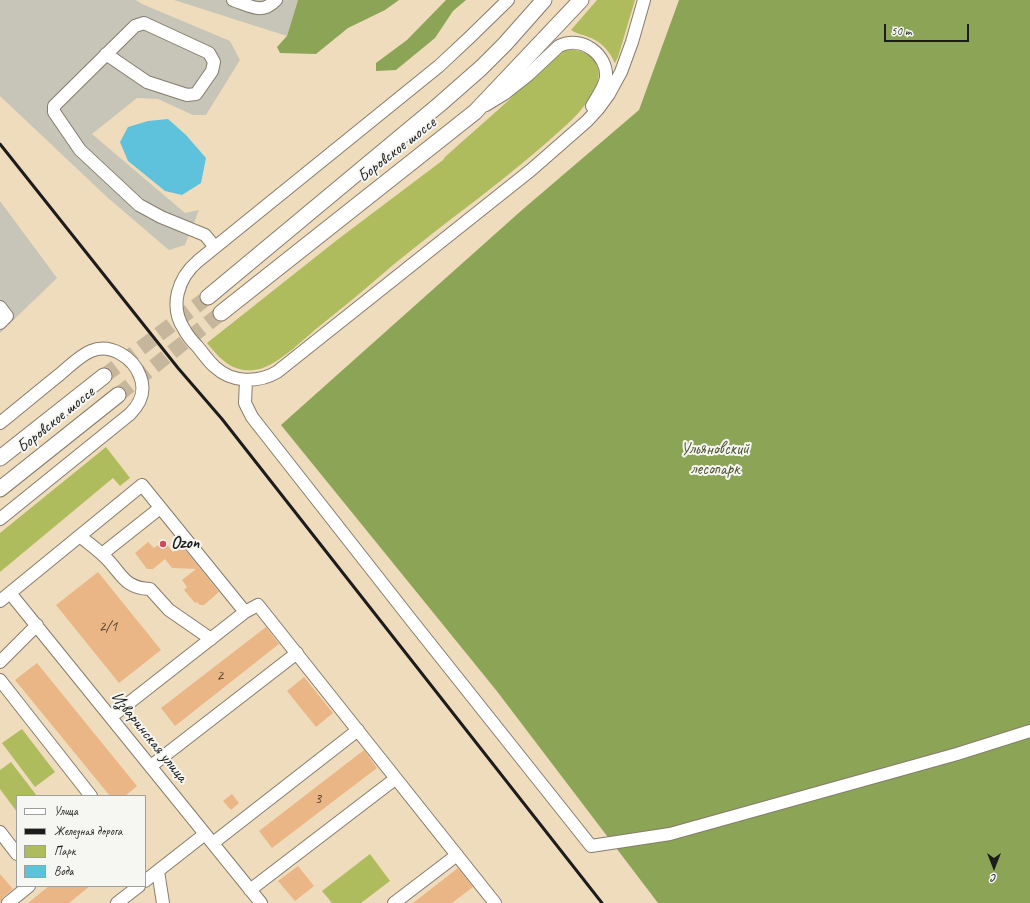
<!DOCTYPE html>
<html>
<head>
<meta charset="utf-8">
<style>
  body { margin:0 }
  #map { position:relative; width:1030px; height:903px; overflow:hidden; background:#efdcbc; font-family:Caveat,sans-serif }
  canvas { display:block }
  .legend { position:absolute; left:16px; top:795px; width:130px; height:92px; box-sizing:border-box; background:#f6f6f2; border:1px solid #9f9f9c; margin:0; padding:5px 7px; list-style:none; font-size:12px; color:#1c1c1c }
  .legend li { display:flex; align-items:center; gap:8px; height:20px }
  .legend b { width:20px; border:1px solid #9f9f9c }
  .north { position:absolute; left:974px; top:847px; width:40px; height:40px; -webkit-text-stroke:3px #f6f6f2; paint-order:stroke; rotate:180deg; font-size:11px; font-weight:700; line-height:16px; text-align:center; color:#1c1c1c }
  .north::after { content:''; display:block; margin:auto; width:14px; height:18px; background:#1c1c1c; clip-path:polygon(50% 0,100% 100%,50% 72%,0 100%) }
  .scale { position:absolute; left:884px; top:24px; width:85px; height:18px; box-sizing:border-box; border:2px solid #1c1c1c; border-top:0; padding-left:5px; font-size:12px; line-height:14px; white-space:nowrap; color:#1c1c1c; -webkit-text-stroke:3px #f6f6f2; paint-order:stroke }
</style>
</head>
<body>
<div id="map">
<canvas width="1030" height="903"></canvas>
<ul class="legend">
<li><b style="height:5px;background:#fff"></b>Улица</li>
<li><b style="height:5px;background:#1c1c1c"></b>Железная дорога</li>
<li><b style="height:11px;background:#afbc5e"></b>Парк</li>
<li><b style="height:11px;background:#5ec2dc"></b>Вода</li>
</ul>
<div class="north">С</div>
<div class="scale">50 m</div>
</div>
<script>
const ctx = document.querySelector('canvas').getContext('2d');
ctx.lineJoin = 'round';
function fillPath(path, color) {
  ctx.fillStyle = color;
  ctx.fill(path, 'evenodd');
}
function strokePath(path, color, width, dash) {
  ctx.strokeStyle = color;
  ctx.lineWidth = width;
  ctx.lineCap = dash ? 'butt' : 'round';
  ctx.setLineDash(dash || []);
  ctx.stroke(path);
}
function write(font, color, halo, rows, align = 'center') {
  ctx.font = font + ' Caveat,sans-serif';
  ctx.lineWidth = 4;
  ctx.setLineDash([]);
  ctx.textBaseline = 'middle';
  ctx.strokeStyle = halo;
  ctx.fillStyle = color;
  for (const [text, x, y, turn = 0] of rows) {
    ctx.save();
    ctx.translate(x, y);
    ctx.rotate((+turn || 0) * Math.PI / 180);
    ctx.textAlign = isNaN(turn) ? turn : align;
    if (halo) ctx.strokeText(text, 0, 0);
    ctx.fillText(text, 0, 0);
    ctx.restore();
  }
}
const industrial = new Path2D(`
  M 0,0 L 136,0 L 142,4 L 230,41 L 240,60 L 206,115 L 193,115 L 158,99 L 137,98 L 92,134 L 185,213 L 199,210 L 185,245 L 169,250 L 108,198 L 0,96 Z
  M 174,0 L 298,0 L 287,36 Z
  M 0,201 L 57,278 L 0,333 Z`);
const green = new Path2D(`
  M 597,0 L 635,0 L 618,57 L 615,63 C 608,49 602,42 586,36 C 581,34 575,33 571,30 Z
  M 567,50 C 592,48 607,68 594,91 C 587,104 575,118 563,128 C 510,177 449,219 393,265 C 368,287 342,308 316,329 C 302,341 278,364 260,369 C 234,375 221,360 207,343 L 337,240 L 443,160 L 445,157 C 466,138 488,119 509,100 C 522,87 551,54 567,50 Z
  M 106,447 L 130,478 L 120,486 L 113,478 L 0,572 L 0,533 Z
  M 22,729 L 55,772 L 35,787 L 2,743 Z
  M 11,762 L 37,796 L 17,796 L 17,812 L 0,789 L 0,770 Z
  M 370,854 L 390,881 L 361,903 L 332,903 L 322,891 Z`);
const forest = new Path2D(`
  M 298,0 L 399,0 L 385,10 L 348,28 L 316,54 L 280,53 L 277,47 L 287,36 Z
  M 446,0 L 466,0 L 453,11 L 435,38 L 396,70 L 376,71 L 376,63 L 407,40 Z
  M 679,0 L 1030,0 L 1030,903 L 658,903 L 496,690 L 281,425 L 522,210 L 639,110 Z`);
const water = new Path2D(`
  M 168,119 L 186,135 L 206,158 L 201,183 L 182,195 L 165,191 L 128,161 L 120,142 L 128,127 L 148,121 Z`);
const building = new Path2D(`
  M 164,541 L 173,552 L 182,546 L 219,592 L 204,605 L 200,605 L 197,602 L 195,603 L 184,590 L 187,587 L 182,580 L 196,569 L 172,568 L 165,559 L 153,569 L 147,569 L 135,553 L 148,542 L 154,548 Z
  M 98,572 L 161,650 L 119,683 L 56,605 Z
  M 266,627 L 279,644 L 175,726 L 161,708 Z
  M 37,663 L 137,786 L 125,796 L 110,796 L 15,680 Z
  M 304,677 L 333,713 L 316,727 L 287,691 Z
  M 364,750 L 377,768 L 272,848 L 259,831 Z
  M 232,794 L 239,803 L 231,810 L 223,801 Z
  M 298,866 L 314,886 L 295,901 L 278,881 Z
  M 458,868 L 473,887 L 452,903 L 413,903 Z
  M 0,874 L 13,889 L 3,897 L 0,903 Z
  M 49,886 L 90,886 L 69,903 L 28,903 Z`);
const majorTunnel = new Path2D(`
  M 104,376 L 208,297
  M 118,395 L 221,313`);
const minor = new Path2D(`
  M 233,0 C 251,6 262,15 276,0
  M 508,0 L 469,38 L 439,66 L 198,261 C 178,278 169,306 184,329 C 187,335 192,341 197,346 C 203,353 208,361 215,367 C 232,383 258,383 277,372 L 531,170 L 587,121 L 598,109 L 609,94 L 621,72 L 632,42 L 644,0
  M 106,54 L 147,82 L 187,95 L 196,94 L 212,71 L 214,62 L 209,53 L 144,23 L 135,26 L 54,106 L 54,112 L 80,150 L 139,205 L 161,217 L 205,235 L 215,247
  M 486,105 L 504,94 L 528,75 L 559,46 C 581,35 608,54 606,78 C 604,88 597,97 592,106
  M 0,307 L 7,316 L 0,323
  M 246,380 L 245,403 L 252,417 L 412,621 L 591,846 L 670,834 L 957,754 L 1030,731
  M 0,423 C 20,407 39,391 59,375 C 69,367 79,356 91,351 C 110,343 133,357 140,376 C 146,391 141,403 130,414 L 0,519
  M 80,536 C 88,543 98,550 106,558 C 122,574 124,588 150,589 L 169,610 L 211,639
  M 102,554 L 160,508
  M 10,593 L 261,903
  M 0,601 L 142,485 L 245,612 L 258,605 C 337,705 416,804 495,903
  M 0,662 L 37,625
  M 0,680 L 91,796
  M 111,717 L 245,612
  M 151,766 L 297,653
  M 0,832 L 17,854
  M 213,843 L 358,730
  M 158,871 L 163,903
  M 145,881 L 205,834
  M 250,890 L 395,779
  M 8,903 L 29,886
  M 117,903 L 139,886
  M 394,903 L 457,855`);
const major = new Path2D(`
  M 208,297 L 440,104 L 481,68 L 505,44 L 544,0
  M 221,313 L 475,112 L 581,0
  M 0,458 L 104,376
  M 0,489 L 118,395`);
const rail = new Path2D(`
  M 0,144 L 178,368 L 222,419 L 602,903`);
const markers = [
  [163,544,4,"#d1495b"]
];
const numberNames = [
  ["2/1",108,627],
  ["2",220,676],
  ["3",318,799]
];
const streetNames = [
  ["Боровское шоссе",397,150,-38],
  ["Боровское шоссе",56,420,-39],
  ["Изваринская улица",149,737,51]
];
const parkNames = [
  ["Ульяновский",715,450],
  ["лесопарк",715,470]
];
const poiNames = [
  ["Ozon",171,544]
];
fillPath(industrial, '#c6c5b8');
fillPath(green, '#afbc5e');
fillPath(forest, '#8ba455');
fillPath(water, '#5ec2dc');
fillPath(building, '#ebb686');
strokePath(majorTunnel, '#c5b69c', 15, [15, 8]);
strokePath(minor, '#867c6c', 14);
strokePath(major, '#867c6c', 17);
strokePath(minor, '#fff', 12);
strokePath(major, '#fff', 15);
strokePath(rail, '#1c1c1c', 3);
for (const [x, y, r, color] of markers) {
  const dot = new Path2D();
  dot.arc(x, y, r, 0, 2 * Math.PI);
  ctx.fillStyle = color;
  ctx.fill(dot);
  strokePath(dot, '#f6f6f2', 1.5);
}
write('15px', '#504236', null, numberNames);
write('17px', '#1c1c1c', '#f6f6f2', streetNames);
write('17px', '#4f5433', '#f6f6f2', parkNames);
write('bold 17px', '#1c1c1c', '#f6f6f2', poiNames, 'left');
</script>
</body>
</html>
